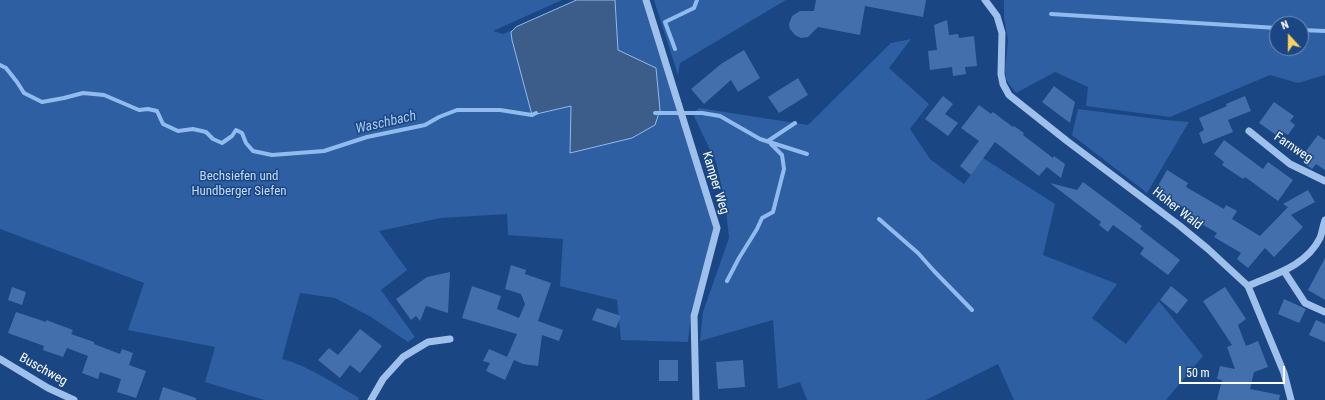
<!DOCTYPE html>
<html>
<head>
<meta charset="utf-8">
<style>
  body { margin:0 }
  #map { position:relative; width:1325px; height:400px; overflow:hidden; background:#1a4683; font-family:"Roboto Condensed",sans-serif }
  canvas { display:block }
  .north { position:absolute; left:1269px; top:16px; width:40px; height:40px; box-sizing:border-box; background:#1a4683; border:1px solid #7690b5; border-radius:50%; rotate:339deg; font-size:11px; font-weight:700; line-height:16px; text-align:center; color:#fff }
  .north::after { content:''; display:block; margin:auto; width:14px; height:18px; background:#fdd15b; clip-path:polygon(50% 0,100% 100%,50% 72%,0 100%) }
  .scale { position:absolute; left:1179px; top:366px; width:106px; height:18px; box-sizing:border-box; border:2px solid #fff; border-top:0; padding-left:5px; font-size:12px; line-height:14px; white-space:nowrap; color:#fff; -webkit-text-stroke:3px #1a4683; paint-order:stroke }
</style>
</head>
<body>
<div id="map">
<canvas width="1325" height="400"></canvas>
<div class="north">N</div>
<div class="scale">50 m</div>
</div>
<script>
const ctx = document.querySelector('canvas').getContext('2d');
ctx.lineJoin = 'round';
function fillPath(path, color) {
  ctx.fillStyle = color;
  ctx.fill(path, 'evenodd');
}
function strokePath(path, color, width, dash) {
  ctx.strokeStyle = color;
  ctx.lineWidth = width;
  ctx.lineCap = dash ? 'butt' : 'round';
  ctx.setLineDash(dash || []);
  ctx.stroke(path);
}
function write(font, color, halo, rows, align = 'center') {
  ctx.font = font + ' "Roboto Condensed",sans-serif';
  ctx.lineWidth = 3;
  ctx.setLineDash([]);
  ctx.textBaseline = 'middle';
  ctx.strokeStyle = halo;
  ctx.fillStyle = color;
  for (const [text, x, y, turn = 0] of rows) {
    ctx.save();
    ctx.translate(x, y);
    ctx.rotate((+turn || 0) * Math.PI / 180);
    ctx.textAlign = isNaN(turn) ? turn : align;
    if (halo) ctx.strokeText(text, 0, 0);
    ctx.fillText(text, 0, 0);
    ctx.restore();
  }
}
const green = new Path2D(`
  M 0,0 L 562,0 L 493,31 L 503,34 L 514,29 L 512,35 L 513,42 L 532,115 L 656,68 L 618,50 L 615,0 L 643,0 L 717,237 L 691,310 L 688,342 L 621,340 L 617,300 L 560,286 L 563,239 L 508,235 L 507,214 L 441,218 L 379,231 L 407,270 L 381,290 L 415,337 L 408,342 L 371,317 L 335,298 L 300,293 L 282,359 C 311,367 333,383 359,398 L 358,400 L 264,400 L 205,382 L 215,347 L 128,330 L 144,283 L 0,229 Z
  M 654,0 L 786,0 L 680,63 L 678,75 Z
  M 1004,0 L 1325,0 L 1325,75 L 1298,83 L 1270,75 L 1170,117 L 1086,106 L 1088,87 L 1055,72 L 1016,93 L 1006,80 L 1005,69 L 1008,40 L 1004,18 ZM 1277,24 L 1301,24 L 1301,48 L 1277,48 Z
  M 911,39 L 889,68 L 929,104 L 910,129 L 930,159 L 964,184 L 983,158 L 1055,204 L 1043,255 L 1117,284 L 1092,318 L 1126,344 L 1159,301 L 1203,356 L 1166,400 L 1014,400 L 998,364 L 926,400 L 807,400 L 800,382 L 778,389 L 773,320 L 700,341 L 703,312 L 729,238 L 725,201 L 716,162 L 691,110 L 694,112 L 699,108 L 808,125 L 891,43 Z
  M 1078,109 L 1165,120 L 1189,122 L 1147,193 L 1072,135 Z`);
const water = new Path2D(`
  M 577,0 L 615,0 L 618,50 L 656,68 L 660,110 L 655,125 L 632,138 L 570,153 L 571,106 L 532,115 L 512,40 L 511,32 L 516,27 Z`);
const stream = new Path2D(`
  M 1051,14 L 1277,28
  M 1301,30 L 1325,31
  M 675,49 L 665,22 L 694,8 L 697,0
  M 0,65 L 6,68 L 17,82 L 24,93 L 42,102 L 64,98 L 83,93 L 104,95 L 139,110 L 148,109 L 157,111 L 163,124 L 178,131 L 193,129 L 206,132 L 213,139 L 222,143 L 232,136 L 236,130 L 242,133 L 246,143 L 253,151 L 272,155 L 324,151 L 367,137 L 425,125 L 439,117 L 457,110 L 500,110 L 532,115 L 536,113
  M 655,113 L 702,113 L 720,116 L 760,139 L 807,154
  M 768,141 L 795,123
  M 879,219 L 918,253 L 934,271 L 972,310
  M 727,281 L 739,258 L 757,229 L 762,218 L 773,212 L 784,169 L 782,155 L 771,144`);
const building = new Path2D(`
  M 816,0 L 926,0 L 923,17 L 865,6 L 860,35 L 818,27 L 808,37 L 801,38 L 795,35 L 790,29 L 789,24 L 792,16 L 800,11 L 814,11 Z
  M 947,20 L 949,35 L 958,34 L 959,38 L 974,36 L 977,66 L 965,67 L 966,74 L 953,76 L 952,67 L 930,70 L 928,51 L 937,50 L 934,25 Z
  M 744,50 L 760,78 L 738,92 L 731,80 L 704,104 L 691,89 L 721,64 Z
  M 798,78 L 808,95 L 779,113 L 768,97 Z
  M 1054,86 L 1075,102 L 1070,123 L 1042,102 Z
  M 943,96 L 953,104 L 945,114 L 958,123 L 948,136 L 925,119 Z
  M 1245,96 L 1251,111 L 1228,120 L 1233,132 L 1203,144 L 1199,133 L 1204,130 L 1199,118 L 1227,106 L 1226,104 Z
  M 1274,102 L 1294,116 L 1290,121 L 1295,125 L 1288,135 L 1283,132 L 1279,137 L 1259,123 Z
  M 979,105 L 991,114 L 993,112 L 1013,127 L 1014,126 L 1024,133 L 1023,135 L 1053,158 L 1054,156 L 1065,164 L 1061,178 L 1047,167 L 1039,176 L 995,142 L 971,175 L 960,166 L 979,141 L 961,128 Z
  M 1318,135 L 1325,140 L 1325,170 L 1316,164 L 1312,169 L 1302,162 L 1306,156 L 1303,155 Z
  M 1224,140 L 1263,169 L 1268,162 L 1293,180 L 1278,201 L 1245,177 L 1243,179 L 1222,165 L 1224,162 L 1214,154 Z
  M 1167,170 L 1188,183 L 1186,187 L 1224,209 L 1226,205 L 1237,211 L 1232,219 L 1260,236 L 1288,207 L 1283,204 L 1308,190 L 1315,202 L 1291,215 L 1303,227 L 1274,257 L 1265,248 L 1248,268 L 1237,259 L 1241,253 L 1214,237 L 1217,233 L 1184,214 L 1187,210 L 1155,191 Z
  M 1083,182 L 1142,226 L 1140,229 L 1180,260 L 1168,275 L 1140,254 L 1144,248 L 1131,238 L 1113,225 L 1108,232 L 1099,225 L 1101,222 L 1050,183 L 1077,190 Z
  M 1325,258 L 1325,300 L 1308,290 Z
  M 511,265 L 526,270 L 525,274 L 551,283 L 538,321 L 563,330 L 559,341 L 542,335 L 538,366 L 523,364 L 507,357 L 517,334 L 462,318 L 472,286 L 501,296 L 497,309 L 519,318 L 525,304 L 521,294 L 505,289 Z
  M 450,272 L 448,313 L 426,306 L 420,321 L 416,316 L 411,320 L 396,299 L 427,277 Z
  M 1171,286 L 1188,300 L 1177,314 L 1160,300 Z
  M 12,287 L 26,292 L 22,305 L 8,300 Z
  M 1225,287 L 1246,319 L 1238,325 L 1246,346 L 1258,341 L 1268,367 L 1254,372 L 1250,389 L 1280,395 L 1279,400 L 1217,400 L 1222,380 L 1217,379 L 1220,366 L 1235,369 L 1227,347 L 1232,345 L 1203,301 Z
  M 1284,299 L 1306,309 L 1299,323 L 1278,314 Z
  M 597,308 L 621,316 L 616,328 L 592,320 Z
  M 16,312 L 46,322 L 46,320 L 73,330 L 71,334 L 94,342 L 94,344 L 120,354 L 122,349 L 133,353 L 129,365 L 146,371 L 136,398 L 117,392 L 121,379 L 100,372 L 98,379 L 82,373 L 88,356 L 67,348 L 63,357 L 43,350 L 44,346 L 8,333 Z
  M 1316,320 L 1325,324 L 1325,342 L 1309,335 Z
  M 360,329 L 382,346 L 360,373 L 350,365 L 340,378 L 318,360 L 329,348 L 338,355 Z
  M 489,349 L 514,360 L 505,380 L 486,371 L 490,363 L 483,361 Z
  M 659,360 L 678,360 L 678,381 L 659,381 Z
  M 743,360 L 745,387 L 718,389 L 716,362 Z
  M 163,387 L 196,398 L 196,400 L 159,400 Z`);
const minor = new Path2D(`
  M 646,0 L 717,228 L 694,316 L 696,400
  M 985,0 L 997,16 L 1002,33 L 1001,74 L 1003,84 L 1009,95 L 1067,141 L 1180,226 L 1208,249 L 1248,286 L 1284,373 L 1291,400
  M 1249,131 L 1290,164 L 1325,181
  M 1284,271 L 1305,303 L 1325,312
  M 1248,286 C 1275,274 1306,266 1320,238 C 1322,233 1323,226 1325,220
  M 0,359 L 48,388 L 74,400
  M 371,400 L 383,379 L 403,357 L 428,342 L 450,339`);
const streetNames = [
  ["Farnweg",1293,148,34],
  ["Kamper Weg",715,183,73],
  ["Hoher Wald",1177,209,38],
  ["Buschweg",43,370,29]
];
const parkNames = [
  ["Bechsiefen und",239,177],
  ["Hundberger Siefen",239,192]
];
const waterNames = [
  ["Waschbach",386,123,-13]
];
fillPath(green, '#2d5fa2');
fillPath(water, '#3c5d8a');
strokePath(water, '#92bbed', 1);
strokePath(stream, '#92bbed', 4);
fillPath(building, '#4370ad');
strokePath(minor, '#9fc0eb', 7);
write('13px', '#fff', '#1a4683', streetNames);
write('13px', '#c4dbf8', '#1a4683', parkNames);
write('italic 14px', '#aacaf3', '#1a4683', waterNames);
</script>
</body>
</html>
